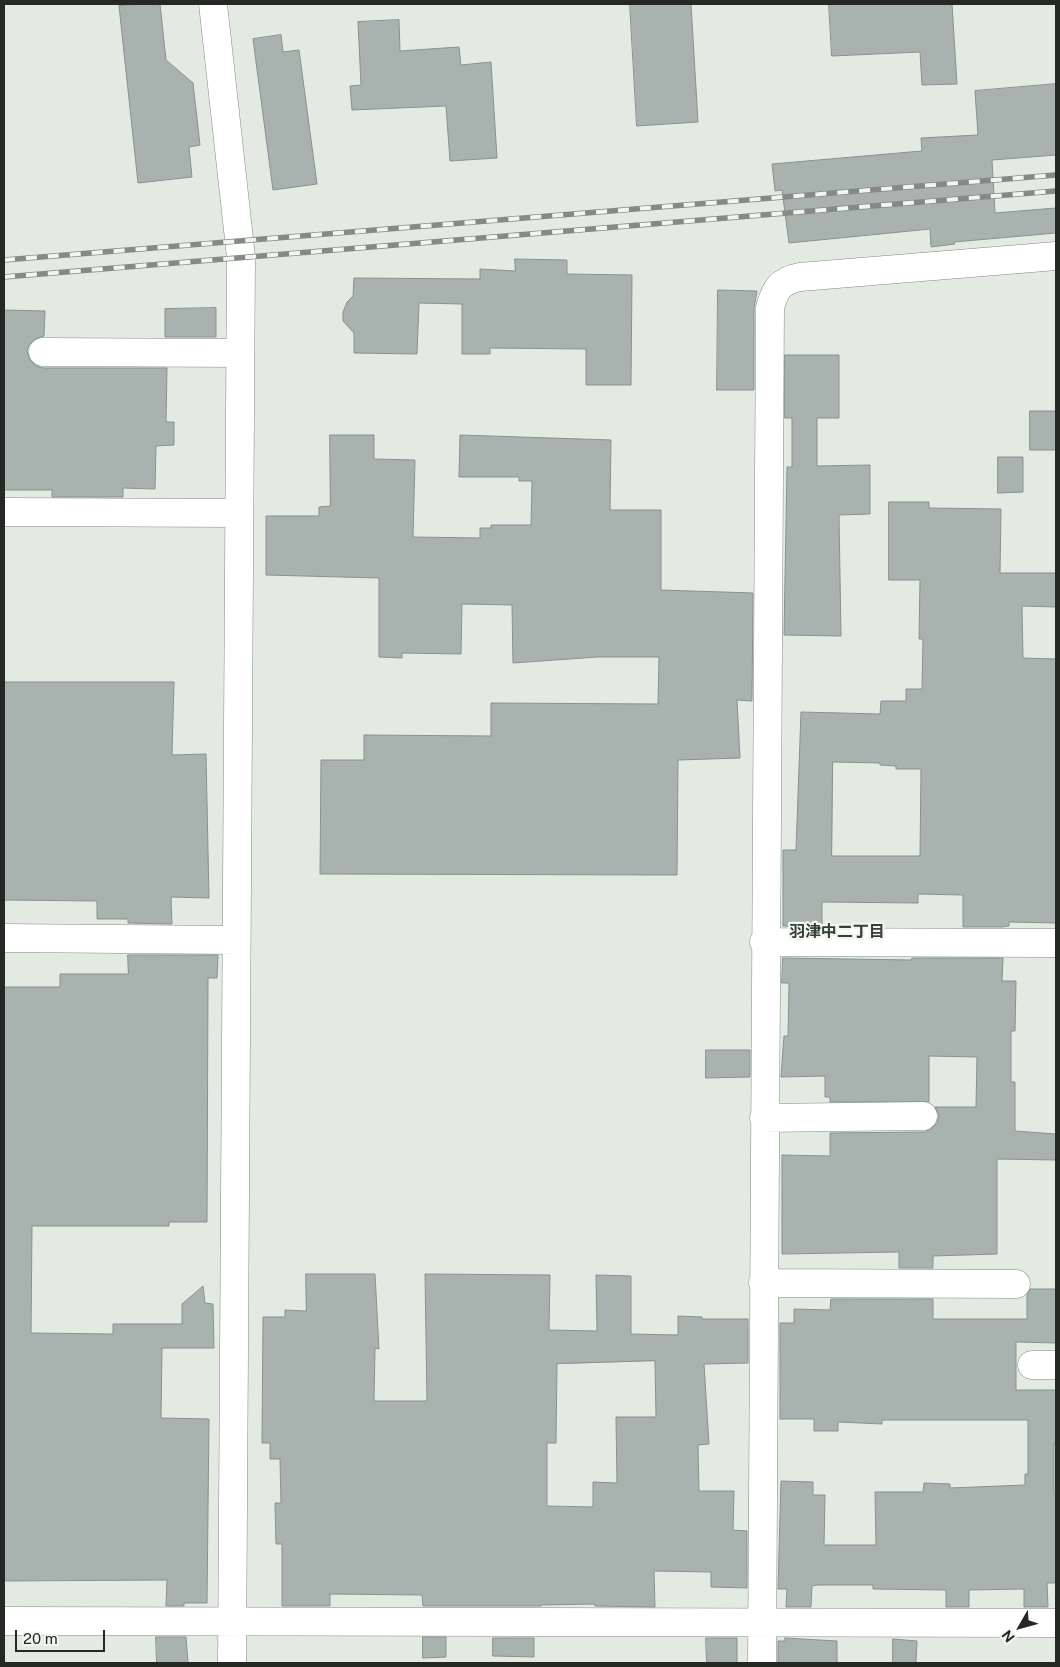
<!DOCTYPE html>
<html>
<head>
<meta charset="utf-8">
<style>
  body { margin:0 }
  #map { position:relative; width:1060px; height:1667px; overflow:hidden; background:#e2eae2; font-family:"Public Sans",sans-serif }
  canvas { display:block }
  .frame { position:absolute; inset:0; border:5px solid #262826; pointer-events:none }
  .north { position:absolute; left:995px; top:1602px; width:50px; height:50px; -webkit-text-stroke:4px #eff7ef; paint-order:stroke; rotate:232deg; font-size:14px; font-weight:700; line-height:20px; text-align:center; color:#262826 }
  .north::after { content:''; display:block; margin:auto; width:18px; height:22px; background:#262826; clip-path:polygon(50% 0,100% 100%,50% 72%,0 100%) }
  .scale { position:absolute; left:15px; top:1630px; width:90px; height:22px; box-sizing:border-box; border:2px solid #262826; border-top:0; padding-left:6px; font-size:15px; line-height:18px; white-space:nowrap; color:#262826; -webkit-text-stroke:4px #eff7ef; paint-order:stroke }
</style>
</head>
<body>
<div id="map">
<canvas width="1060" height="1667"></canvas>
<div class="frame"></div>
<div class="north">N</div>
<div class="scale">20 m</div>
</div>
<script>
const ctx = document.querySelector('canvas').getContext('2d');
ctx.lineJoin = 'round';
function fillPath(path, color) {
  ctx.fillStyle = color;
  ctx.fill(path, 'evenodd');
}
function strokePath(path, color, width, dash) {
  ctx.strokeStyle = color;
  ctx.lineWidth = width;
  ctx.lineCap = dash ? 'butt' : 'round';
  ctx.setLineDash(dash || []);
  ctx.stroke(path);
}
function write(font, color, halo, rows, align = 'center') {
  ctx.font = font + ' "Public Sans","Noto Sans JP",sans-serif';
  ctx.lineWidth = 4.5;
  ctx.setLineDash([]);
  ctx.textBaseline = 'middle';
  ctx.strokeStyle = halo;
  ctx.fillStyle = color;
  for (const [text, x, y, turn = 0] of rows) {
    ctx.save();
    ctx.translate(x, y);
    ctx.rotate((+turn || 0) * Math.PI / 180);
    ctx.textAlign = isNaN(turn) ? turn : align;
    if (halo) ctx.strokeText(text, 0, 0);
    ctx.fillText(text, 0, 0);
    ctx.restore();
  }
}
const building = new Path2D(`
  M 136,4 L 160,4 L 166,60 L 193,83 L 200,145 L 189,147 L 192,177 L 138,183 L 119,6 Z
  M 630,4 L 691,4 L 698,122 L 637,126 Z
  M 829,4 L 952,4 L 957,84 L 922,85 L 920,52 L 832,56 Z
  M 399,20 L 400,51 L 459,47 L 461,65 L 491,62 L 497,158 L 450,161 L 446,106 L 352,110 L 350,86 L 361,85 L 358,22 Z
  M 281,35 L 283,52 L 299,50 L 317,184 L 273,190 L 253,39 Z
  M 1056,84 L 1056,155 L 992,160 L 995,213 L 1056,208 L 1056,233 L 954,242 L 955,244 L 931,247 L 930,229 L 789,243 L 782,190 L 775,191 L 772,164 L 922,151 L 921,138 L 978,135 L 975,91 Z
  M 515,259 L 567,260 L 567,274 L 632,275 L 631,385 L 586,385 L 586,349 L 490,348 L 490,354 L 462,354 L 462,304 L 419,303 L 417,354 L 354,353 L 354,333 L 343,321 L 343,312 L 347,302 L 353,296 L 354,278 L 480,279 L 480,269 L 515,271 Z
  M 718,290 L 757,291 L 754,308 L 754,390 L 717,390 Z
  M 216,308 L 216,337 L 165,337 L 165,309 Z
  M 4,310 L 45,311 L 44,336 L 35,339 L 29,345 L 27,351 L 30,360 L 36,366 L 43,368 L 167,368 L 166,422 L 174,422 L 174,445 L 156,446 L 155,489 L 123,488 L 123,497 L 52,497 L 52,490 L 4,490 Z
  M 785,355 L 839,355 L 839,418 L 817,418 L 817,466 L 870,465 L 870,514 L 839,515 L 841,636 L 784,635 L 787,467 L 792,467 L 792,418 L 785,418 Z
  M 1030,411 L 1056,411 L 1056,450 L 1030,450 Z
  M 330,435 L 374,435 L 374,459 L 415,460 L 413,537 L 480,538 L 480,528 L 491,528 L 491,525 L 531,525 L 532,481 L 519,481 L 519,477 L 459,477 L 460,435 L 611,440 L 610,510 L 661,510 L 661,590 L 753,593 L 752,701 L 737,700 L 740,758 L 678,760 L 677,875 L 320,874 L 321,760 L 364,760 L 364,735 L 491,736 L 491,703 L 658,704 L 659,657 L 597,657 L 513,663 L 512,605 L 462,604 L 461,654 L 402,653 L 402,658 L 379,657 L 379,578 L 266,575 L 266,516 L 319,516 L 319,507 L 330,506 Z
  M 998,457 L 1023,457 L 1023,492 L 998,493 Z
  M 889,502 L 929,502 L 929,508 L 1001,509 L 1000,573 L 1056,573 L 1056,607 L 1022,606 L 1023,658 L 1056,659 L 1056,923 L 1009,922 L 1009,926 L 1003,927 L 963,927 L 963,895 L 918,894 L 918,903 L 822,902 L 822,927 L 783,926 L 783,850 L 796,850 L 801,712 L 880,714 L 881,701 L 906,701 L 906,689 L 922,689 L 923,639 L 919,639 L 920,580 L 889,580 ZM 833,762 L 880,763 L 880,765 L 896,766 L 896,769 L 921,769 L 920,856 L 832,856 Z
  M 4,682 L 174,682 L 172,755 L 206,754 L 209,898 L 171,897 L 172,924 L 128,923 L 128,919 L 97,919 L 97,901 L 4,900 Z
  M 128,955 L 218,955 L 217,978 L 208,978 L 207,1222 L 169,1222 L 169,1226 L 32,1226 L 31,1333 L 113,1334 L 113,1324 L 182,1324 L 182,1304 L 203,1286 L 205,1303 L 213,1304 L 214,1348 L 162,1348 L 161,1418 L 209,1419 L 207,1603 L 184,1603 L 184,1606 L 166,1606 L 167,1580 L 4,1581 L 4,987 L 60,987 L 60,974 L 128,974 Z
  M 783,958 L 911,960 L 912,958 L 1003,958 L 1002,981 L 1016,981 L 1015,1031 L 1011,1031 L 1011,1082 L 1015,1082 L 1015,1131 L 1056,1134 L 1056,1160 L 997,1159 L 997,1254 L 933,1256 L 933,1268 L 899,1268 L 899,1252 L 782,1254 L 782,1155 L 830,1156 L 830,1133 L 924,1132 L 931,1129 L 937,1123 L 939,1115 L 935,1107 L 976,1107 L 977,1057 L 929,1056 L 929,1102 L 830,1102 L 830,1097 L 825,1097 L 825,1076 L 781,1077 L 784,1036 L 788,1036 L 789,983 L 782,983 Z
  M 706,1050 L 750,1050 L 750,1077 L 706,1078 Z
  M 306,1274 L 375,1274 L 379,1349 L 375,1348 L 374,1401 L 427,1401 L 425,1274 L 550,1275 L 549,1330 L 597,1331 L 596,1275 L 631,1276 L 631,1334 L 678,1335 L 678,1316 L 702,1317 L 702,1319 L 748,1319 L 748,1363 L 704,1364 L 709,1444 L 698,1445 L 699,1491 L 734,1491 L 733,1530 L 747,1531 L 747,1588 L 711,1587 L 711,1572 L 654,1571 L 655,1607 L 595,1606 L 595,1604 L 541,1605 L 541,1606 L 423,1606 L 422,1595 L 330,1594 L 330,1606 L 282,1606 L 282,1544 L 276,1544 L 275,1503 L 281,1503 L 280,1459 L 270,1459 L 270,1443 L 262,1443 L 263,1317 L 285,1317 L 285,1310 L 306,1311 ZM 655,1361 L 656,1417 L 616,1417 L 617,1483 L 593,1482 L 593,1507 L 547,1506 L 547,1443 L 556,1443 L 557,1364 Z
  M 1030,1289 L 1056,1289 L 1056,1343 L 1016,1342 L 1016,1390 L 1056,1390 L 1056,1444 L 1054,1444 L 1054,1493 L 1056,1493 L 1056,1583 L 1047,1583 L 1048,1607 L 1024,1607 L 1024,1589 L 969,1590 L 969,1607 L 946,1607 L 946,1590 L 873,1589 L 873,1585 L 818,1585 L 812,1586 L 811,1607 L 786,1607 L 787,1589 L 778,1589 L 781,1481 L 813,1482 L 813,1495 L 825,1495 L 824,1545 L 876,1545 L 875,1492 L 923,1492 L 924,1483 L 950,1484 L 950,1488 L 1025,1485 L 1025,1474 L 1028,1474 L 1028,1420 L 882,1420 L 882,1424 L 838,1422 L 838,1431 L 814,1431 L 814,1419 L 780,1419 L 780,1323 L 794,1323 L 794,1309 L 830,1310 L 831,1299 L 933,1299 L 933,1319 L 1027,1319 L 1027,1294 Z
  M 156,1637 L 186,1637 L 188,1663 L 157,1663 Z
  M 423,1637 L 446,1637 L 446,1657 L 423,1658 Z
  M 493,1638 L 534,1638 L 534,1657 L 493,1656 Z
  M 706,1638 L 737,1638 L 737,1663 L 707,1663 Z
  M 785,1638 L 837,1641 L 837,1663 L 778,1663 L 778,1641 L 785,1641 Z
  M 893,1639 L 917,1641 L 916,1663 L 893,1663 Z`);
const minor = new Path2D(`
  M 213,4 L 241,257 L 232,1663
  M 43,352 L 240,353
  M 4,512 L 239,513
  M 4,938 L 236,940
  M 764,942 L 1056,943
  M 764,1118 L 923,1116
  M 763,1283 L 1016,1284
  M 1032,1365 L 1056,1365
  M 4,1621 L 1056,1623
  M 762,1663 L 770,308 C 775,289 780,281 800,277 L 1056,256`);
const rail = new Path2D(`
  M 4,260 L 1056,175
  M 4,277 L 1056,191`);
const neighbourhoodNames = [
  ["羽津中二丁目",837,932]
];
fillPath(building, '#a8b3b0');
strokePath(building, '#87928f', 1);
strokePath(minor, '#838a83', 29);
strokePath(minor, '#fff', 28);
strokePath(rail, '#858a85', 5.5);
strokePath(rail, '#eff7ef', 4, [11]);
write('bold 16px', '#373d37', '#eff7ef', neighbourhoodNames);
</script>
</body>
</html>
